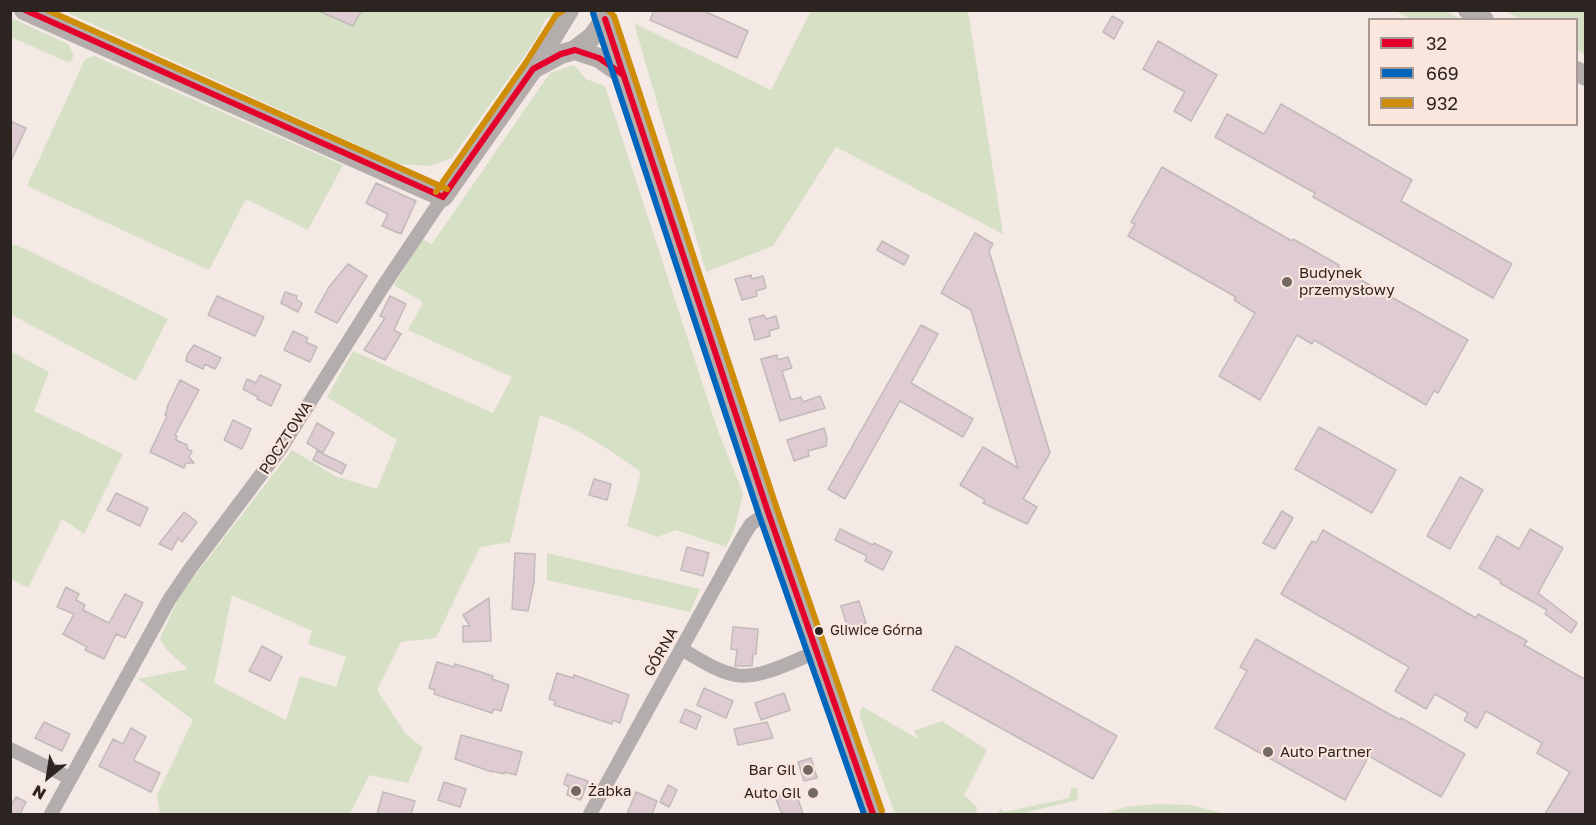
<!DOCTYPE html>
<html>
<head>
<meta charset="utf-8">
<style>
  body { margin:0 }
  #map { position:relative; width:1596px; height:825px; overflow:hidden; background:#f4e9e4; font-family:"Golos Text",sans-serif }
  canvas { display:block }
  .frame { position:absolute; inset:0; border:12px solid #2c2421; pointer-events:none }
  .legend { position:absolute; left:1368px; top:18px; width:210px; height:108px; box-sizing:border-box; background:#fbe6dd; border:2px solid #a89892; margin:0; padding:8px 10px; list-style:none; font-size:18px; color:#2c2421 }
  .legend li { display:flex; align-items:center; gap:12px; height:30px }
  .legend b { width:30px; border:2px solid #a89892 }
  .north { position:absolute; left:18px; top:747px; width:60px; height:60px; -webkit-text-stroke:4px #fbe6dd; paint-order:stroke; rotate:210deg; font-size:16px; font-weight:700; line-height:24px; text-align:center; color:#2c2421 }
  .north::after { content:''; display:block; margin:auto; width:21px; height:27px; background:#2c2421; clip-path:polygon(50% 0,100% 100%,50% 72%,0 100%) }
</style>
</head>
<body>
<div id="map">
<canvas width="1596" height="825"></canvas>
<div class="frame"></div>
<ul class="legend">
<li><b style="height:8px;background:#e4002b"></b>32</li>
<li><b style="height:8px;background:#0065bd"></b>669</li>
<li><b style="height:8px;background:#ce8c07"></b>932</li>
</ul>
<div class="north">N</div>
</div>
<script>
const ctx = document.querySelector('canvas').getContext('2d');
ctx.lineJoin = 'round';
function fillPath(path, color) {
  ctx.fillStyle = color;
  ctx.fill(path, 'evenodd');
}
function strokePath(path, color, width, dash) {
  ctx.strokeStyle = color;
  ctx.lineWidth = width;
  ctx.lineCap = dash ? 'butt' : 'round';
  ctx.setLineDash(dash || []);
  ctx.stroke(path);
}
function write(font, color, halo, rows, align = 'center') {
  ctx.font = font + ' "Golos Text",sans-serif';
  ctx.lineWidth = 4.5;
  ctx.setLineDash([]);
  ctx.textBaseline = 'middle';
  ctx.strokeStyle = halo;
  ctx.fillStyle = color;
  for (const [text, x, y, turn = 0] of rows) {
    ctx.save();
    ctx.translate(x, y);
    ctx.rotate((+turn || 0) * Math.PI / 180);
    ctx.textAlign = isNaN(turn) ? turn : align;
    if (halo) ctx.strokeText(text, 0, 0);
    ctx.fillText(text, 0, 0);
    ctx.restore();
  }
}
const green = new Path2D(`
  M 64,11 L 555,11 L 553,16 L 545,19 L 537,38 L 452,158 L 430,166 L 399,164 Z
  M 811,11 L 968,11 L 1003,234 L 836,147 L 773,246 L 706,272 L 634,23 L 771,90 Z
  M 1395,11 L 1445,11 L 1461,19 L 1411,19 Z
  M 1505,11 L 1585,11 L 1585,55 L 1577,50 L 1576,20 L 1521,19 Z
  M 11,18 L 68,44 L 74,55 L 70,63 L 11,37 Z
  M 94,56 L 343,165 L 308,230 L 246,199 L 209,270 L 27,186 L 85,59 Z
  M 574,65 L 586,79 L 605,86 L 718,431 L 743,493 L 735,527 L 726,547 L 676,530 L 657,537 L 627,526 L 641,472 C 606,447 580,429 540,415 L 510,542 L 480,547 L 436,638 L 401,642 L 377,690 L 405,733 L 423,748 L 408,783 L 369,775 L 350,814 L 160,814 L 157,795 L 193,720 L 138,679 L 188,669 L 168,651 L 160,639 L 180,595 L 292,450 L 335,476 L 377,489 L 397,440 L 327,397 L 353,351 L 493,413 L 512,377 L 408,330 L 423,302 L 394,285 L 422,239 L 432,244 L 550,73 ZM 232,595 L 312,631 L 308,644 L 346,657 L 336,687 L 300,676 L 286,720 L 214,683 Z
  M 11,245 L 17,245 L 168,319 L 136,381 L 12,315 L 11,316 Z
  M 10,351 L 49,372 L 34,411 L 123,454 L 84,534 L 62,519 L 28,588 L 11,579 Z
  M 547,553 L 700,589 L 690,612 L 547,580 Z
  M 863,707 L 918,739 L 914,731 L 942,721 L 987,750 L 964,795 L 977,807 L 976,814 L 895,814 L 860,717 L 860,711 Z
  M 1071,788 L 1078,788 L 1077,800 L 1020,814 L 998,814 L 1000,808 L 1004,812 L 1069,798 Z
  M 1157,804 L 1191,805 L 1227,814 L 1103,814 L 1126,807 Z`);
const building = new Path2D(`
  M 316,10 L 362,10 L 353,26 Z
  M 654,10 L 702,10 L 748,31 L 737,58 L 650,20 Z
  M 1112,16 L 1123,22 L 1114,39 L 1103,32 Z
  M 1158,41 L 1217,75 L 1191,121 L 1174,111 L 1185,92 L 1143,69 Z
  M 1281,104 L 1412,180 L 1401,201 L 1512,264 L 1493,298 L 1313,197 L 1315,193 L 1215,137 L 1227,114 L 1264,134 Z
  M 10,121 L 26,128 L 10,163 Z
  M 1162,167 L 1292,241 L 1293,239 L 1339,265 L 1338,267 L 1468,340 L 1438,393 L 1434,391 L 1426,405 L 1314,340 L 1312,344 L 1297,335 L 1260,400 L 1219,376 L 1255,313 L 1234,300 L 1236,297 L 1128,236 L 1135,224 L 1131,222 Z
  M 376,183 L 416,201 L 401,234 L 382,226 L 388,214 L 366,203 Z
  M 975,233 L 993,244 L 989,251 L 1050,453 L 1023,499 L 1037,507 L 1027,524 L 983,503 L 985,500 L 960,485 L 983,447 L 1018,468 L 971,310 L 941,293 Z
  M 882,241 L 909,256 L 904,265 L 877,250 Z
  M 348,264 L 367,276 L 337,323 L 315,312 L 329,287 Z
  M 751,275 L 752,279 L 763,276 L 766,288 L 756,291 L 757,296 L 742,300 L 735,279 Z
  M 285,292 L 297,296 L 296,299 L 302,303 L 298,312 L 281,303 Z
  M 217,296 L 264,317 L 255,336 L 208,315 Z
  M 390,296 L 406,304 L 394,330 L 401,334 L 385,360 L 364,350 L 385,318 L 380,316 Z
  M 764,315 L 766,319 L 776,316 L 779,328 L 769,331 L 770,336 L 755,340 L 749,319 Z
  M 921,325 L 938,334 L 911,383 L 973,419 L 963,437 L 900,401 L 845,499 L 828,489 Z
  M 293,331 L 308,338 L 306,342 L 317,347 L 310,362 L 284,350 Z
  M 194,345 L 221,358 L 215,369 L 205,364 L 203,369 L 186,361 L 187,355 Z
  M 777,355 L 778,360 L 788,357 L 790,363 L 792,368 L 782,371 L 791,400 L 801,397 L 803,402 L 820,396 L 825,408 L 780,421 L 761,359 Z
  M 260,375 L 281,385 L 271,406 L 257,399 L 258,397 L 243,389 L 247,379 L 256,383 Z
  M 180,380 L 199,390 L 175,435 L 177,436 L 176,440 L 187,445 L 187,449 L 192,451 L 189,457 L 194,463 L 186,463 L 184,468 L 150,452 L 167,416 L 165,415 L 168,407 L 167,407 Z
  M 233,420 L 251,429 L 242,449 L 224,440 Z
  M 317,423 L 334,433 L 323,453 L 307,443 Z
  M 1319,427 L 1396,470 L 1372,513 L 1295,469 Z
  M 824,428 L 827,439 L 826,446 L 808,451 L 809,456 L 794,461 L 787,440 Z
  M 317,451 L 346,465 L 342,474 L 313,460 Z
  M 1460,477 L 1483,490 L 1450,549 L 1427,536 Z
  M 594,479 L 611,484 L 607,500 L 589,495 Z
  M 116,493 L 148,508 L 140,526 L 107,510 Z
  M 1282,511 L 1293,518 L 1275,549 L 1263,543 Z
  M 184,512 L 197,522 L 182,542 L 178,538 L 172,550 L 159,544 Z
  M 840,529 L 873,545 L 874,543 L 892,552 L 883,570 L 865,561 L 867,556 L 835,540 Z
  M 1530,529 L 1563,548 L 1538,593 L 1577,623 L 1571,633 L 1545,614 L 1547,610 L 1500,583 L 1501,581 L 1479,568 L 1497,536 L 1519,549 Z
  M 1323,530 L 1476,618 L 1478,614 L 1527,641 L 1524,645 L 1586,680 L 1586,814 L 1545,814 L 1570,772 L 1537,753 L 1542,743 L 1486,711 L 1477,728 L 1464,720 L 1468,713 L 1435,694 L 1426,709 L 1395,691 L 1409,667 L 1281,594 L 1312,541 L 1316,543 Z
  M 687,547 L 709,553 L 703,576 L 681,570 Z
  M 515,553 L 535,554 L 534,582 L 528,611 L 512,609 Z
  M 66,587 L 79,594 L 76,600 L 85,605 L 83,610 L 109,623 L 125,594 L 143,603 L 125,638 L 116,634 L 104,659 L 85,650 L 87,647 L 63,634 L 74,614 L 57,607 Z
  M 489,598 L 491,641 L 463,642 L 463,626 L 470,626 L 463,615 Z
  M 859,601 L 866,623 L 848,629 L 841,606 Z
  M 733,627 L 758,629 L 756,654 L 753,654 L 752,666 L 735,666 L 737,650 L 731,649 Z
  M 1256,639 L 1400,720 L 1401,718 L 1465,754 L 1441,797 L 1369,756 L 1345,800 L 1215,728 L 1247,671 L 1240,667 Z
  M 262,646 L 282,657 L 270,681 L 249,671 Z
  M 956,646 L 1117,736 L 1093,779 L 932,690 Z
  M 437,662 L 454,667 L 455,664 L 481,672 L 493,676 L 492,679 L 509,685 L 501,711 L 494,709 L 492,713 L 434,694 L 435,690 L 429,688 Z
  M 557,673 L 573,678 L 574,675 L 629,695 L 620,723 L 613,720 L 612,724 L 554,705 L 555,701 L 549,699 Z
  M 704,688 L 733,701 L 726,718 L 697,705 Z
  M 784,693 L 790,710 L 761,720 L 755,703 Z
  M 685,709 L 701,716 L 696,729 L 680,722 Z
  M 44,722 L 70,734 L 62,751 L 35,738 Z
  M 767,722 L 773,738 L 738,745 L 734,729 Z
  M 131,728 L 146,737 L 134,759 L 135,761 L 160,773 L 151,792 L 99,766 L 113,739 L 123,744 Z
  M 461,735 L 522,752 L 516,775 L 504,772 L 504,774 L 492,771 L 492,772 L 455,759 Z
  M 811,758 L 817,778 L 804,781 L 798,762 Z
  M 567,774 L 588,781 L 581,800 L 567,795 L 569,787 L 564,784 Z
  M 444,782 L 466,789 L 460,807 L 438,800 Z
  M 668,785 L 677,790 L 669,807 L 660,802 Z
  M 795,790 L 803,814 L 782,814 L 775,797 Z
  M 383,792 L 415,801 L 411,814 L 377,814 Z
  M 636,792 L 657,801 L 652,814 L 627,814 Z
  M 16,797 L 26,802 L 20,814 L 10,814 L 10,807 Z`);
const street = new Path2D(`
  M 681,649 C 698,658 717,672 736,675 C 758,680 796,660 816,652
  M 10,749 L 70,778
  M 51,814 L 169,600 L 190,569 L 281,448 L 382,288 L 443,197
  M 590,814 L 744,535 L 751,524 L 768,512`);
const secondary = new Path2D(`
  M 24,10 L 443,197 L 533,69 L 569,10
  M 602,10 L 768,512 L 873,814
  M 1468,10 L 1484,20
  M 575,50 L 599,58 L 622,74
  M 535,68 L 561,54 L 575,50 L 592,37 L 605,19
  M 1576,71 L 1586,76`);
const bus1 = new Path2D(`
  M 25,10 L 443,197
  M 605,19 L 768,512 L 873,814
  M 443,197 L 533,69 L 561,54 L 575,50 L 599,58 L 622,74`);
const bus2 = new Path2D(`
  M 593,13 L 759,515 L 864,814`);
const bus3 = new Path2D(`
  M 47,10 L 447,189
  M 608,10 L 614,16 L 777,509 L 882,811
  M 436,192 L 525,64 L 556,15 L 564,10`);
const markers = [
  [1287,282,6,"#726965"],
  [819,631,5,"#2c2421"],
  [1268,752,6,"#726965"],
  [808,770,6,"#726965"],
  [576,791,6,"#726965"],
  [813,793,6,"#726965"]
];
const busNames = [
  ["Gliwice Górna",830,631]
];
const poiNames = [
  ["Budynek",1299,273],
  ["przemysłowy",1299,290],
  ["Auto Partner",1280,752],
  ["Bar Gil",796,770,"right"],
  ["Żabka",588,791],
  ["Auto Gil",801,793,"right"]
];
const streetNames = [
  ["POCZTOWA",286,438,-57],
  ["GÓRNA",661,652,-61]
];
fillPath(green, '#d6e0c4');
fillPath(building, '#deccd2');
strokePath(building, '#c1bab9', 1.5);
strokePath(street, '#b3aead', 14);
strokePath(secondary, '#b3adab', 20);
strokePath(bus1, '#e4002b', 6);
strokePath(bus2, '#0065bd', 6);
strokePath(bus3, '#ce8c07', 6);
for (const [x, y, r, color] of markers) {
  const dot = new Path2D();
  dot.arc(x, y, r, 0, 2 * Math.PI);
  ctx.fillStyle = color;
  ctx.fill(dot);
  strokePath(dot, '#fbe6dd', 2);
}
write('14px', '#2c2421', '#fbe6dd', busNames, 'left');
write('15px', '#2c2421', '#fbe6dd', poiNames, 'left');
write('15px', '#2c2421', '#fbe6dd', streetNames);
</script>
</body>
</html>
